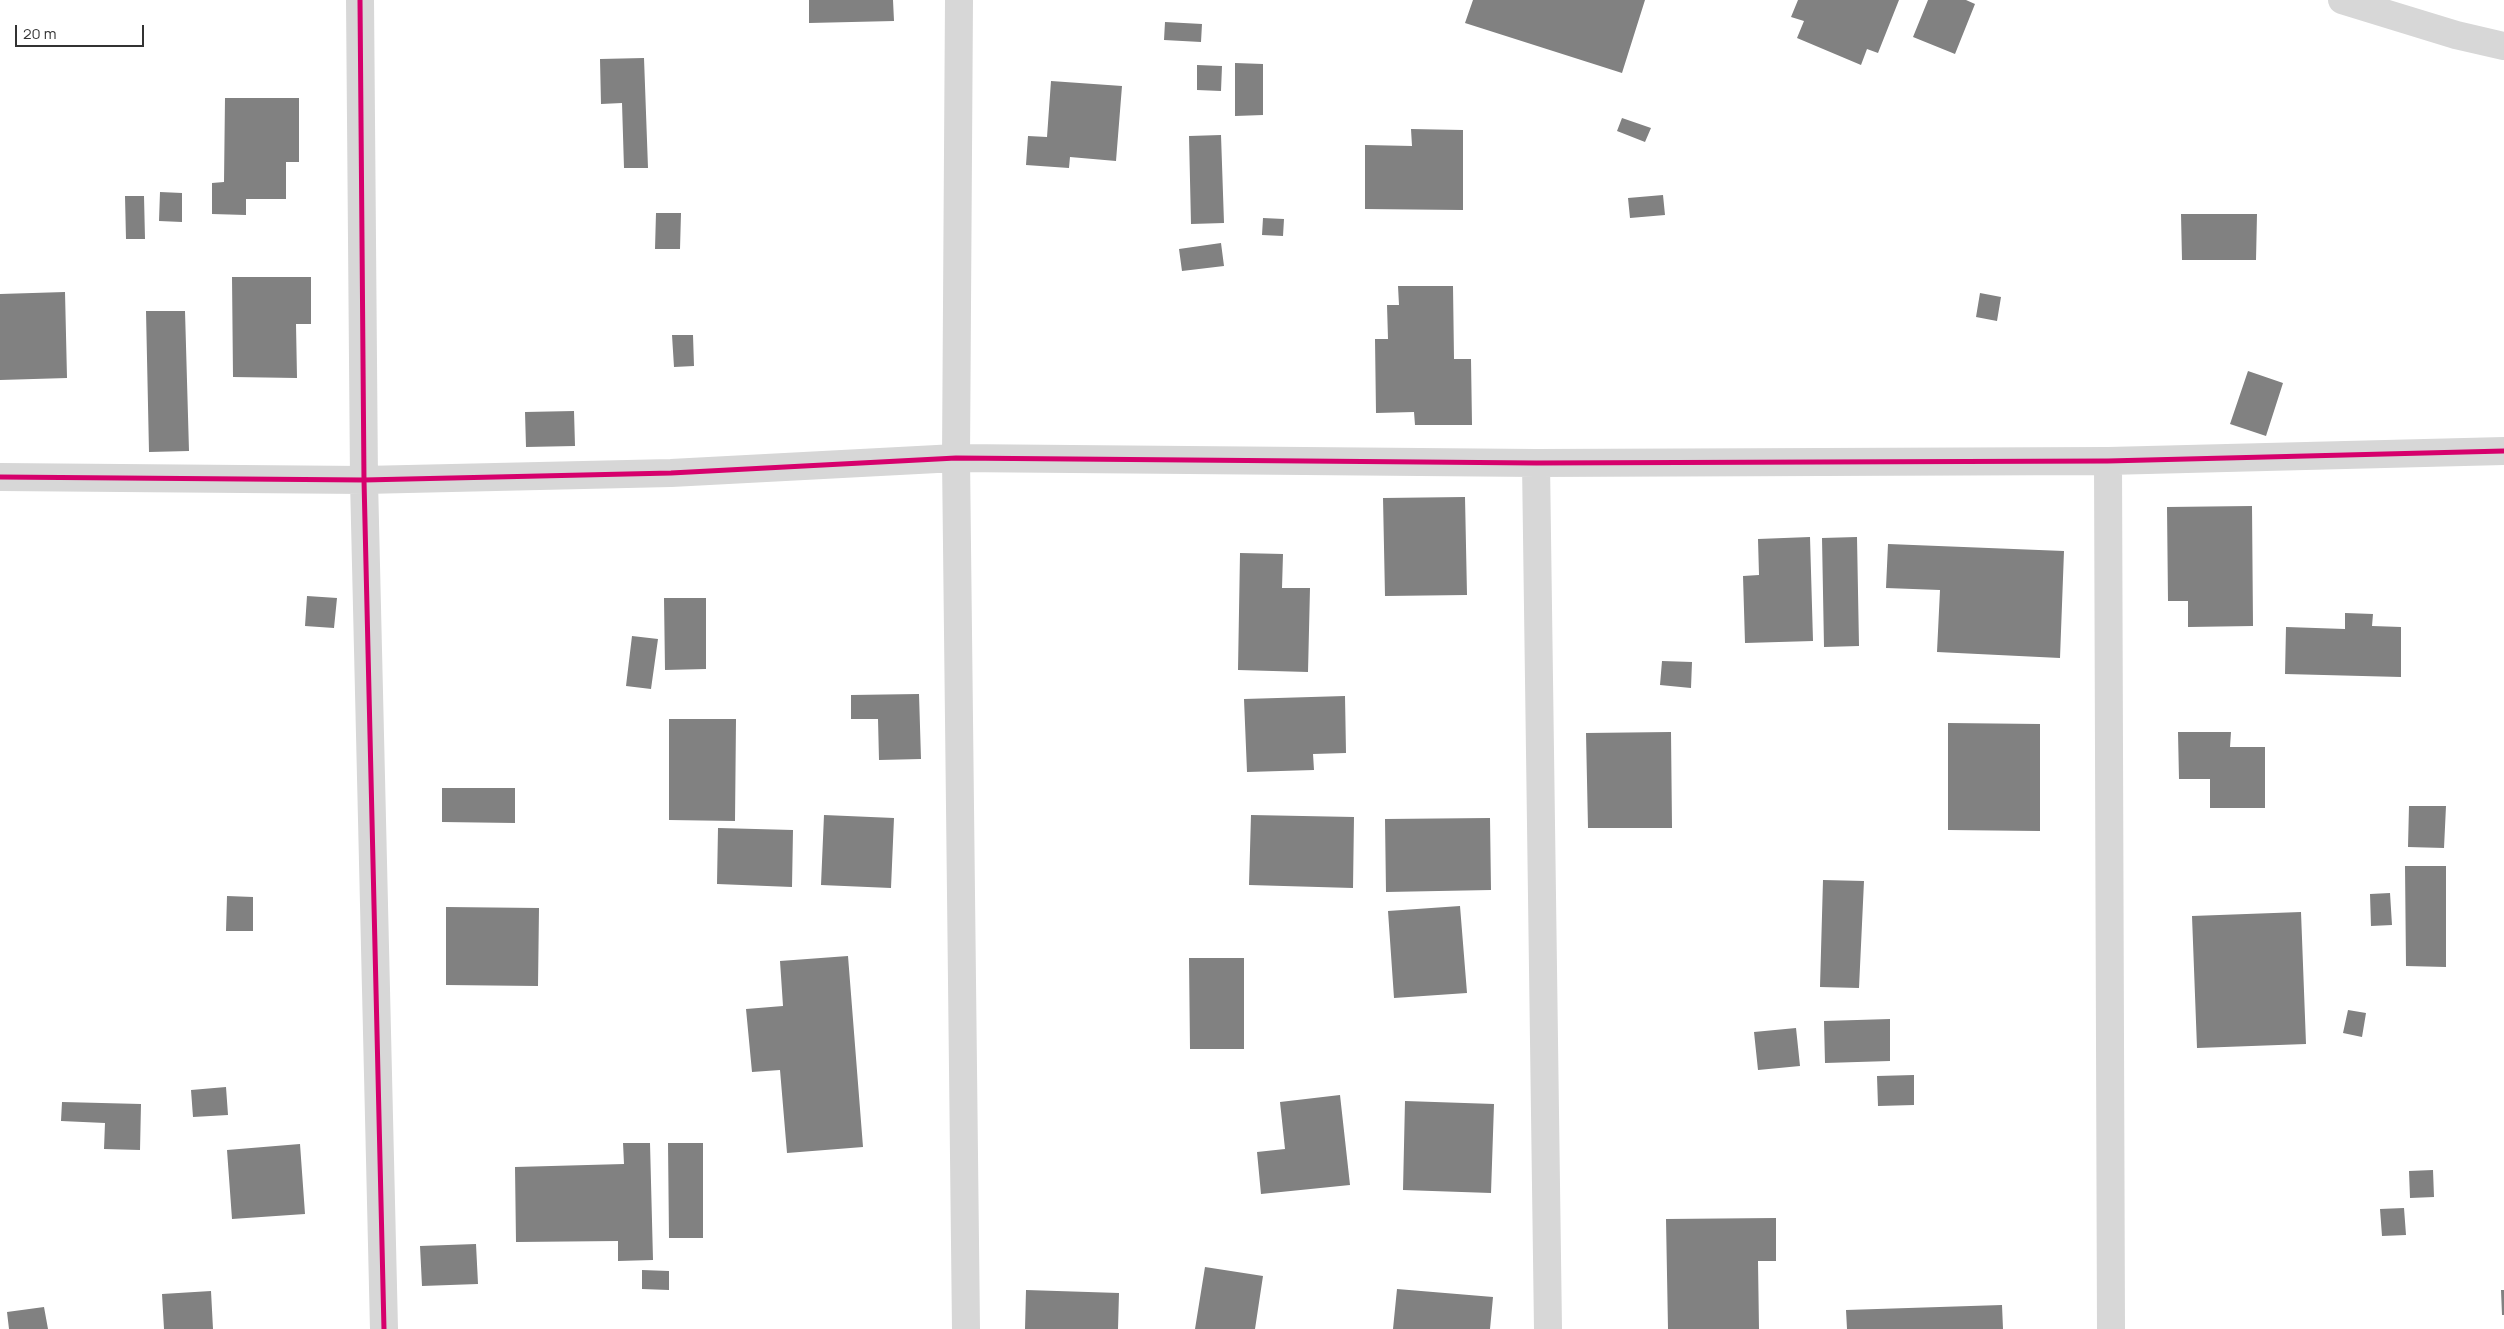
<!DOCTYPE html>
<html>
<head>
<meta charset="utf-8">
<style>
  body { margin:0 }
  #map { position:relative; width:2504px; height:1329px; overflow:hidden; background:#fff; font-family:Manrope,sans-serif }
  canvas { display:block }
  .scale { position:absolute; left:15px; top:25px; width:129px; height:22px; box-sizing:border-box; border:2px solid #333; border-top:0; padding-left:6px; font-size:15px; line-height:18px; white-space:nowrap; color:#333; -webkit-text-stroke:4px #fff; paint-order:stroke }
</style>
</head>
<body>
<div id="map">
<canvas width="2504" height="1329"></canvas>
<div class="scale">20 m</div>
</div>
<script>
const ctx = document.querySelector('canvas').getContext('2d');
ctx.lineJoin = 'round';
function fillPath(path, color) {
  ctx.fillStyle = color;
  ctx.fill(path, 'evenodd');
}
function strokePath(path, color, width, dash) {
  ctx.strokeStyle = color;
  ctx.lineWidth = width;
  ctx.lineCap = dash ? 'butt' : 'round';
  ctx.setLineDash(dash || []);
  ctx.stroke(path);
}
const building = new Path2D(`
  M 809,0 L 893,0 L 894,21 L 809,23 Z
  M 1473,0 L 1645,0 L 1622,73 L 1465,23 Z
  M 1798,0 L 1899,0 L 1878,53 L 1867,49 L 1861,65 L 1797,38 L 1804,21 L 1791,17 Z
  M 1928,0 L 1966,0 L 1975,4 L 1955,54 L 1913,37 Z
  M 1165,22 L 1202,24 L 1201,42 L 1164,40 Z
  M 644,58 L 648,168 L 624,168 L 622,103 L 601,104 L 600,59 Z
  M 1235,63 L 1263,64 L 1263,115 L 1235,116 Z
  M 1197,65 L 1222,66 L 1221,91 L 1197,90 Z
  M 1051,81 L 1122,86 L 1116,161 L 1070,157 L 1069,168 L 1026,165 L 1028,136 L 1047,137 Z
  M 225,98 L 299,98 L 299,162 L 286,162 L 286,199 L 246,199 L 246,215 L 212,214 L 212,183 L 224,182 Z
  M 1622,118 L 1651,128 L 1645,142 L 1617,131 Z
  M 1411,129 L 1463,130 L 1463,210 L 1365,209 L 1365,145 L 1412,146 Z
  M 1221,135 L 1224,223 L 1191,224 L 1189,136 Z
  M 160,192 L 182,193 L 182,222 L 159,221 Z
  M 1663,195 L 1665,215 L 1630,218 L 1628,198 Z
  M 125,196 L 144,196 L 145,239 L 126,239 Z
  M 656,213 L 681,213 L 680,249 L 655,249 Z
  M 2181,214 L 2257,214 L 2256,260 L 2182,260 Z
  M 1263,218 L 1284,219 L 1283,236 L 1262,235 Z
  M 1221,243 L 1224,266 L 1182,271 L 1179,249 Z
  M 232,277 L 311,277 L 311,324 L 296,324 L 297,378 L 233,377 Z
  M 1398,286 L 1453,286 L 1454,359 L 1471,359 L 1472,425 L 1415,425 L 1414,412 L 1376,413 L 1375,339 L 1388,339 L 1387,305 L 1399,305 Z
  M 65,292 L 67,378 L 0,380 L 0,294 Z
  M 1980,293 L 2001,297 L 1997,321 L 1976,317 Z
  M 146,311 L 185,311 L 189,451 L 149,452 Z
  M 672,335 L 693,335 L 694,366 L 674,367 Z
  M 2248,371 L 2283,383 L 2266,436 L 2230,424 Z
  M 574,411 L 575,446 L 526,447 L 525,412 Z
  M 1465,497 L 1467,595 L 1385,596 L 1383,498 Z
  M 2252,506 L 2253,626 L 2188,627 L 2188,601 L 2168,601 L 2167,507 Z
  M 1810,537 L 1813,641 L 1745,643 L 1743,576 L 1759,575 L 1758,539 Z
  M 1857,537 L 1859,646 L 1824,647 L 1822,538 Z
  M 1888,544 L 2064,551 L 2060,658 L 1937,652 L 1940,590 L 1886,588 Z
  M 1240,553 L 1283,554 L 1282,588 L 1310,588 L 1308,672 L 1238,670 Z
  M 307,596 L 337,598 L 334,628 L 305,626 Z
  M 664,598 L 706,598 L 706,669 L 665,670 Z
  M 2345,613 L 2373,614 L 2372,626 L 2401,627 L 2401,677 L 2285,674 L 2286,627 L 2345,629 Z
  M 632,636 L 658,639 L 651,689 L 626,686 Z
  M 1662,661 L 1692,662 L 1691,688 L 1660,685 Z
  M 919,694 L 921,759 L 879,760 L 878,719 L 851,719 L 851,695 Z
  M 1345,696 L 1346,753 L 1313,754 L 1314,770 L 1247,772 L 1244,699 Z
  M 669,719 L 736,719 L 735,821 L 669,820 Z
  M 1948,723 L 2040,724 L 2040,831 L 1948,830 Z
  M 1671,732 L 1672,828 L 1588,828 L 1586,733 Z
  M 2178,732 L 2231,732 L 2230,747 L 2265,747 L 2265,808 L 2210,808 L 2210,779 L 2179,779 Z
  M 442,788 L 515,788 L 515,823 L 442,822 Z
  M 2409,806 L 2446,806 L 2444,848 L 2408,847 Z
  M 824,815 L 894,818 L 891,888 L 821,885 Z
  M 1251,815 L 1354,817 L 1353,888 L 1249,885 Z
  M 1490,818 L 1491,890 L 1386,892 L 1385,819 Z
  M 718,828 L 793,830 L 792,887 L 717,884 Z
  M 2405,866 L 2446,866 L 2446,967 L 2406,966 Z
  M 1823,880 L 1864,881 L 1859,988 L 1820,987 Z
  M 2390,893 L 2392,925 L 2371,926 L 2370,894 Z
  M 227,896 L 253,897 L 253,931 L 226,931 Z
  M 1460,906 L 1467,993 L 1394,998 L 1388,911 Z
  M 446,907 L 539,908 L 538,986 L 446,985 Z
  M 2301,912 L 2306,1044 L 2197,1048 L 2192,916 Z
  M 848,956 L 863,1147 L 787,1153 L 780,1070 L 752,1072 L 746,1009 L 783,1006 L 780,961 Z
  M 1189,958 L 1244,958 L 1244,1049 L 1190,1049 Z
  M 2348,1010 L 2366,1013 L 2362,1037 L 2343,1033 Z
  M 1890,1019 L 1890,1061 L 1825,1063 L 1824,1021 Z
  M 1796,1028 L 1800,1066 L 1758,1070 L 1754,1032 Z
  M 1914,1075 L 1914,1105 L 1878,1106 L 1877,1076 Z
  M 226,1087 L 228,1115 L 193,1117 L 191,1090 Z
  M 1340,1095 L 1350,1185 L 1261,1194 L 1257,1152 L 1285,1149 L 1280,1102 Z
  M 1405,1101 L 1494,1104 L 1491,1193 L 1403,1190 Z
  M 62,1102 L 141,1104 L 140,1150 L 104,1149 L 105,1123 L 61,1121 Z
  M 623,1143 L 650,1143 L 653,1260 L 618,1261 L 618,1241 L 516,1242 L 515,1167 L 624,1164 Z
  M 668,1143 L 703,1143 L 703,1238 L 669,1238 Z
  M 300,1144 L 305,1214 L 232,1219 L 227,1150 Z
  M 2433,1170 L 2434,1197 L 2410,1198 L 2409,1171 Z
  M 2404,1208 L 2406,1235 L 2382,1236 L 2380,1209 Z
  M 1776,1218 L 1776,1261 L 1758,1261 L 1759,1329 L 1668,1329 L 1666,1219 Z
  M 476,1244 L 478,1284 L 422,1286 L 420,1246 Z
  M 1205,1267 L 1263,1276 L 1255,1329 L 1195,1329 Z
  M 642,1270 L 669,1271 L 669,1290 L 642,1289 Z
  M 1397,1289 L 1493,1297 L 1490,1329 L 1393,1329 Z
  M 1026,1290 L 1119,1293 L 1118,1329 L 1025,1329 Z
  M 2501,1290 L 2504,1290 L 2504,1315 L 2502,1315 Z
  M 211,1291 L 213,1329 L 164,1329 L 162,1294 Z
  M 2002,1305 L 2003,1329 L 1847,1329 L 1846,1310 Z
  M 44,1307 L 48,1329 L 9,1329 L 7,1312 Z`);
const minor = new Path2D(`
  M 360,0 L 364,480 L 384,1329
  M 959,0 L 956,458 L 966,1329
  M 2342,0 L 2456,35 L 2504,46
  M 2108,461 L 2111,1329
  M 1536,463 L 1548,1329
  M 0,477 L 364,480 L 671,473 L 956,458 L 1536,463 L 2108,461 L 2504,451`);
const cycleway = new Path2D(`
  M 360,0 L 364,480 L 384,1329
  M 0,477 L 364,480 L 671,473 L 956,458 L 1536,463 L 2108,461 L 2504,451`);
fillPath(building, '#818181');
strokePath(minor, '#d7d7d7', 28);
strokePath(cycleway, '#d6006c', 5);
</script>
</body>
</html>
